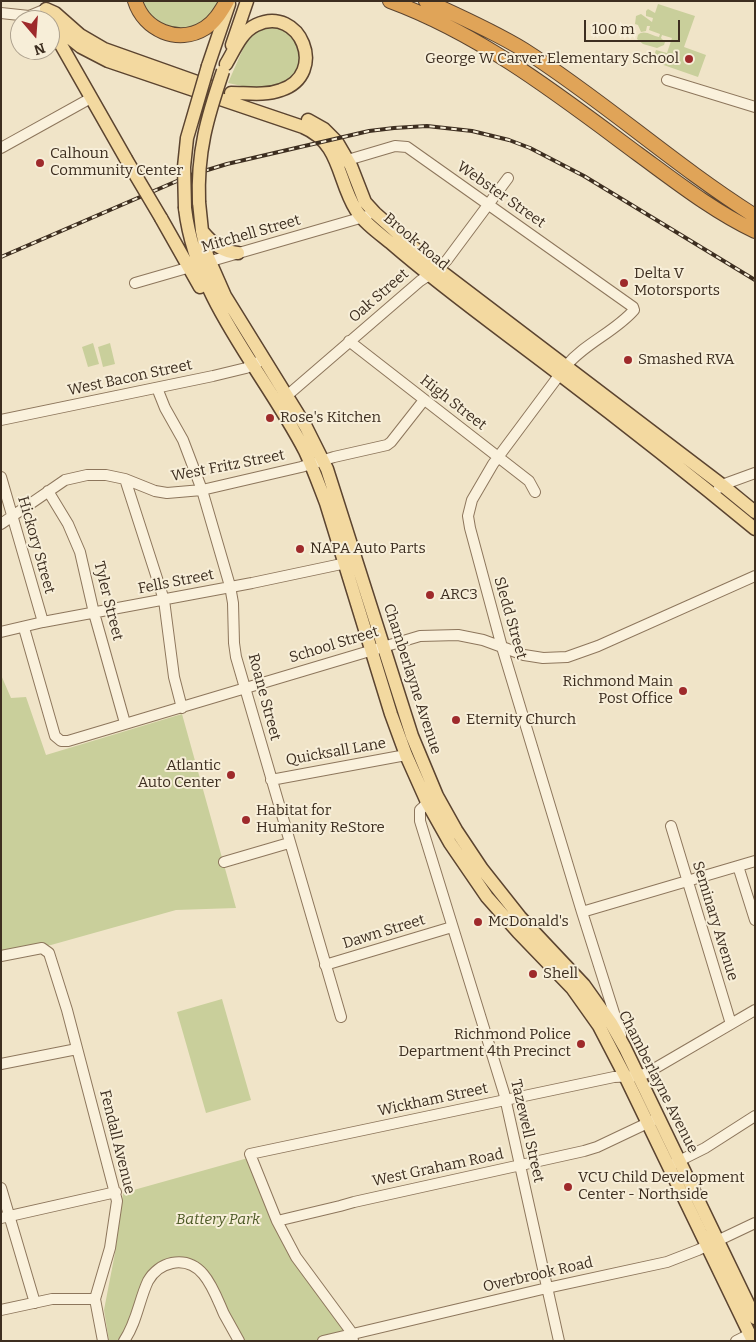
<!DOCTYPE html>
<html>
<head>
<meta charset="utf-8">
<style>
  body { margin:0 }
  #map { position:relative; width:756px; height:1342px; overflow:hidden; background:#f0e4c8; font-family:Bitter,serif }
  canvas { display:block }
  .frame { position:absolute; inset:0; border:2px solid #3d2e20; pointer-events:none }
  .north { position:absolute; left:10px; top:10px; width:50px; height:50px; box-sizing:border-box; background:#f7eed8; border:1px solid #ada18e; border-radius:50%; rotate:162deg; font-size:14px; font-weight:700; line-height:20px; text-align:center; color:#3d2e20 }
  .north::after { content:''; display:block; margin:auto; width:18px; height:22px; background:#9e2a2b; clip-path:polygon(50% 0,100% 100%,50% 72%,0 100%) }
  .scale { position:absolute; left:584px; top:20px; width:96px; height:22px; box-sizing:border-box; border:2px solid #3d2e20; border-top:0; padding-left:6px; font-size:15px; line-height:18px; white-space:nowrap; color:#3d2e20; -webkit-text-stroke:4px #f7eed8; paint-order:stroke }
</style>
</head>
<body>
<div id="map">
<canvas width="756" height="1342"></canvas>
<div class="frame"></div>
<div class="north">N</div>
<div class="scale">100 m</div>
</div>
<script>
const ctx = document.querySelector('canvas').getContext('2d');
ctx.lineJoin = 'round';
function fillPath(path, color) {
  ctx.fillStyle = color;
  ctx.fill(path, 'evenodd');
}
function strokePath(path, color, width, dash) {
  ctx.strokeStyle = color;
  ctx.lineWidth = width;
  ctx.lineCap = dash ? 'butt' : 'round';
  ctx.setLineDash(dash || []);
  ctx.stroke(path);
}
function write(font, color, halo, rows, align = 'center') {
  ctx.font = font + ' Bitter,serif';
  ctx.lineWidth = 4;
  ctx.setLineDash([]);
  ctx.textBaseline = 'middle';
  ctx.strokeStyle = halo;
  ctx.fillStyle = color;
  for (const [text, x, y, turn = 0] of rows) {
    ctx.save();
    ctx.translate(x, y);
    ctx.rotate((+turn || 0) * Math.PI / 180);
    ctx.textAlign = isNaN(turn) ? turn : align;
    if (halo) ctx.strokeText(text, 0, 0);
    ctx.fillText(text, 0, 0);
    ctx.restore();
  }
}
const green = new Path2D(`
  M 139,1 L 219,1 L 209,18 L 182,31 L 155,24 Z
  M 658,4 L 695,16 L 684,47 L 706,55 L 698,77 L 652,61 L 656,50 L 667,53 L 672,38 L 662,35 L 661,38 L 665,42 L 664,45 L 657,48 L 643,44 L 637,39 L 638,35 C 644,29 652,36 659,37 L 660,34 L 649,30 L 650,26 L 647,26 L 646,31 L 641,32 L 638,25 L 635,24 L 636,16 L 641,14 L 652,22 L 653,18 L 646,16 L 646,11 L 648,9 L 655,13 Z
  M 279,27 L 295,36 L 302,58 L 295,76 L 278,88 L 242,88 L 242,86 L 228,83 L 246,42 L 257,32 L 256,30 Z
  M 93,343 L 99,364 L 88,367 L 82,347 Z
  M 110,343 L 115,364 L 103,367 L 98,347 Z
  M 1,675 L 11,698 L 26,697 L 46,755 L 182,714 L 236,908 L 176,910 L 51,945 L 1,951 Z
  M 222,999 L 251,1100 L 206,1113 L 177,1012 Z
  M 248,1158 L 275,1224 L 343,1327 L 349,1341 L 243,1341 L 204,1272 L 165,1263 L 120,1341 L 109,1341 L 104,1310 L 115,1253 L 123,1193 Z`);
const minor = new Path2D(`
  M 1,13 L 29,16 L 46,9
  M 667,80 L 755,107
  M 1,148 L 91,98
  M 341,162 L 395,146 L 407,147 L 633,307 L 634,310 C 615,332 585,343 566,366 L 493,464 L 472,500 L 468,516 L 470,528 L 502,647 L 582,912 L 621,1035
  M 135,283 L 367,216
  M 349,341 L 529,481 L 535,492
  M 157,388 L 165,408 L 183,440 L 202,490 L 230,586 L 233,603 L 234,643 L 236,657 L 341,1017
  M 282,400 L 420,281 L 438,269 L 447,260 L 508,178
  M 1,420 L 213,376 L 246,368 L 258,362
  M 1,477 L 43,622
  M 125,479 L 164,600 L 174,677 L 182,708
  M 719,488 L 722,485 L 755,473
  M 48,491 L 68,524 L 80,552 L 94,613 L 125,723
  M 1,524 L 65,480 L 87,475 L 106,475 L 125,479 L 155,491 L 167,493 L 202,490 L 301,467 L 334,457 L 387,445 L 391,442 L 424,400
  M 24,628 L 55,736 L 61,741 L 68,741 L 420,636 L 458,635 L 483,640 L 524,655 L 543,658 L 567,657 L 598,646 L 755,576
  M 1,632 L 43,622 L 252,583 L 351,562
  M 271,780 L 406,755
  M 432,799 L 420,810 L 420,821 L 504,1093 L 559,1341
  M 671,826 L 731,1024
  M 224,862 L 289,843
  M 738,866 L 755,920
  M 582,912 L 755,861
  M 1,956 L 42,948 L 49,953 L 67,1010 L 117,1201 L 110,1248 L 95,1299 L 103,1341
  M 325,965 L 452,927
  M 1,1064 L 77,1049
  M 673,1164 L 705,1148 L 755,1116
  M 1,1188 L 35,1303
  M 1,1218 L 116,1192
  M 277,1221 L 340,1206 L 354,1202 L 584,1151 L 597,1147 L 654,1120
  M 1,1310 L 52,1299 L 95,1299
  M 124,1341 C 137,1322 139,1300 148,1281 C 153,1272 162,1265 172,1263 C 204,1257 214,1292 224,1314 C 229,1323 234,1332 239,1341
  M 323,1341 L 547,1288 L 667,1262 L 698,1250 L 755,1223
  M 353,1341 L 352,1333 L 296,1257 L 277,1221 L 250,1154 L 614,1077 L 639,1076 L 647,1073 L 755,1010
  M 736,1341 L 750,1334`);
const major = new Path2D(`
  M 46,9 L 55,13 L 80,35 L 104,49 L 211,87
  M 50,22 L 81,47 L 108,61 L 303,127 C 341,143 337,180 356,210 C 364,223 380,234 392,244 C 445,290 503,331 559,374 C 625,424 691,476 755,529
  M 52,29 L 126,159
  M 232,45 L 247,1
  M 226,64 C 234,51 241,32 256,25 C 300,4 329,74 281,90 C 265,96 247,93 231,93
  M 208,66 L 229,4
  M 308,120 L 324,129 L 337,142 L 351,166 L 365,202 L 375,213 L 438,269 L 722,485 L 755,512
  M 199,202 L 202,231 L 207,255 L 225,296 L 306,427 L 327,469 L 412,736 L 437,796 L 456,830 L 482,869 L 520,917 L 584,985 L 611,1023 L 625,1048 L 755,1318
  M 185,208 C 196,301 263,370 305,451 C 313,468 319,485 326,503 L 391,714 L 406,755 L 427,802 L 450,843 L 487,897 L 518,932 L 572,988 L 599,1026 L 625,1076 L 753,1341
  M 161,218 L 200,287
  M 203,232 C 213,244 223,252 238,253`);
const highway = new Path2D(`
  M 135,1 C 144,30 178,45 205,28 C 215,22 221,11 227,1
  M 390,1 C 482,35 560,96 638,154 C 675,181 713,211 755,231
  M 426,1 C 459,16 493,31 524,50 C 604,101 674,165 755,216`);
const rail = new Path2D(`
  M 1,257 L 191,175 L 227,164 L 369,131 L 394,128 L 427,126 L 472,131 L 509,140 L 530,148 L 584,176 L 755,280`);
const majorBridge = new Path2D(`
  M 126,159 L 161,218
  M 199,202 C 197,152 207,118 223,71
  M 185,208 L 184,167 L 187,138 L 208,66`);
const markers = [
  [689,59,5,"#9e2a2b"],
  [40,163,5,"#9e2a2b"],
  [624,283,5,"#9e2a2b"],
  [628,360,5,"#9e2a2b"],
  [270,418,5,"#9e2a2b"],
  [300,549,5,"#9e2a2b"],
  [430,595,5,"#9e2a2b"],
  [683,691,5,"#9e2a2b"],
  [456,720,5,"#9e2a2b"],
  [231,775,5,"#9e2a2b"],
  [246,820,5,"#9e2a2b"],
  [478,922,5,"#9e2a2b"],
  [533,974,5,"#9e2a2b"],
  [581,1044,5,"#9e2a2b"],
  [568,1187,5,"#9e2a2b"]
];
const poiNames = [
  ["George W Carver Elementary School",679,59,"right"],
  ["Calhoun",50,154],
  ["Community Center",50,171],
  ["Delta V",634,274],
  ["Motorsports",634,291],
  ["Smashed RVA",638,360],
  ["Rose's Kitchen",280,418],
  ["NAPA Auto Parts",310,549],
  ["ARC3",440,595],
  ["Richmond Main",673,682,"right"],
  ["Post Office",673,699,"right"],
  ["Eternity Church",466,720],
  ["Atlantic",221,766,"right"],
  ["Auto Center",221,783,"right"],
  ["Habitat for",256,811],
  ["Humanity ReStore",256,828],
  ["McDonald's",488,922],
  ["Shell",543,974],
  ["Richmond Police",571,1035,"right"],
  ["Department 4th Precinct",571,1052,"right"],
  ["VCU Child Development",578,1178],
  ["Center - Northside",578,1195]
];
const streetNames = [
  ["Webster Street",501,195,35],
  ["Mitchell Street",251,234,-16],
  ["Brook Road",416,242,40],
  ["Oak Street",379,296,-41],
  ["West Bacon Street",130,378,-12],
  ["High Street",453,403,38],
  ["West Fritz Street",228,466,-11],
  ["Hickory Street",36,545,74],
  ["Fells Street",176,582,-11],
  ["Tyler Street",108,601,76],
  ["Sledd Street",510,618,74],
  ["School Street",334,645,-17],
  ["Chamberlayne Avenue",412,679,72],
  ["Roane Street",264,697,75],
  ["Quicksall Lane",336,752,-10],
  ["Seminary Avenue",715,921,73],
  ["Dawn Street",384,932,-17],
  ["Chamberlayne Avenue",658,1082,63],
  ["Wickham Street",433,1100,-12],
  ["Tazewell Street",527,1131,77],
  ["Fendall Avenue",117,1142,76],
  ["West Graham Road",438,1168,-12],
  ["Overbrook Road",538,1275,-13]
];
const parkNames = [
  ["Battery Park",218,1220]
];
fillPath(green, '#c9cf9b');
strokePath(minor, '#8d765c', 12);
strokePath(major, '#5b4430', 15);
strokePath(highway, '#5b4430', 16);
strokePath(minor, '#faf1dc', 10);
strokePath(major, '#f3d9a0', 12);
strokePath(highway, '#e0a458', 14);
strokePath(rail, '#3d2e20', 4);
strokePath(rail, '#f7eed8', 2, [5.5]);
strokePath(majorBridge, '#5b4430', 15, []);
strokePath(majorBridge, '#f3d9a0', 12);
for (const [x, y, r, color] of markers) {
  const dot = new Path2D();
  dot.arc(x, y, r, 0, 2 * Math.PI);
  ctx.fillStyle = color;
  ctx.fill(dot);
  strokePath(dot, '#f7eed8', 2);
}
write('15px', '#3d2e20', '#f7eed8', poiNames, 'left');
write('15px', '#3d2e20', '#f7eed8', streetNames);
write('italic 15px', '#4d5a26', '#f7eed8', parkNames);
</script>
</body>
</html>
